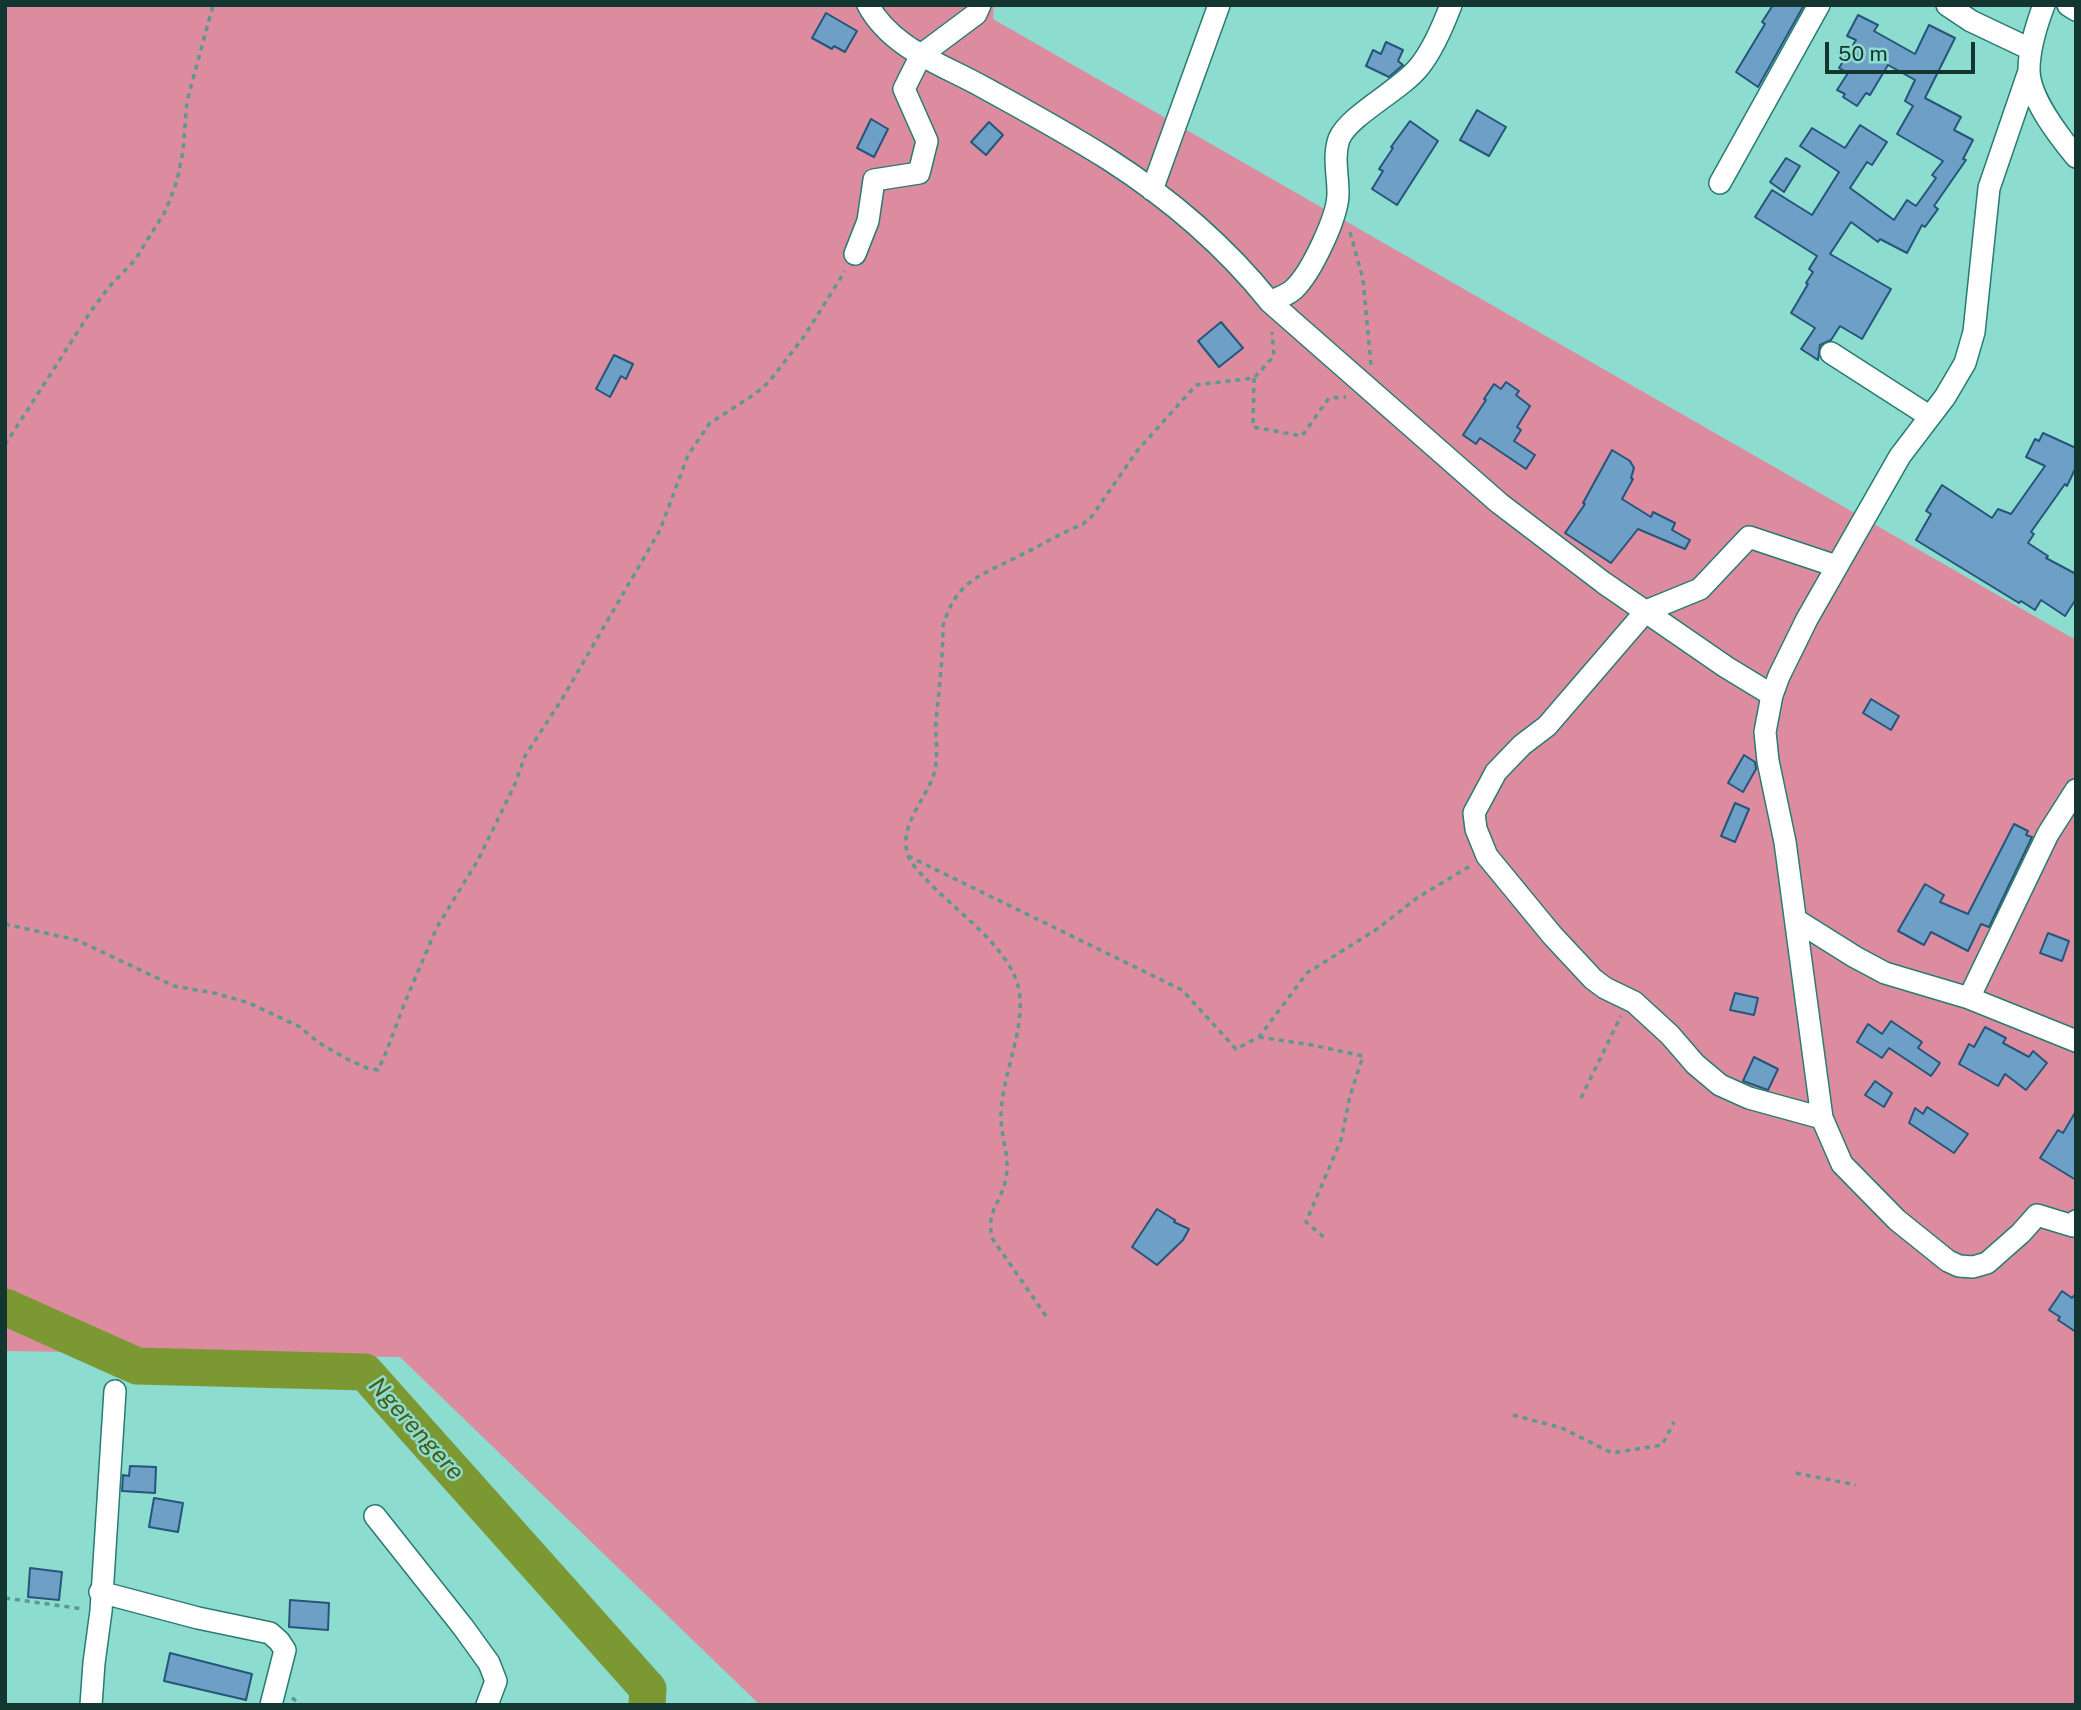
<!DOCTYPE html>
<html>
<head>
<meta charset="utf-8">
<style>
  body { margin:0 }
  #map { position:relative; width:2081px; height:1710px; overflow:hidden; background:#8ddcd0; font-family:"Public Sans",sans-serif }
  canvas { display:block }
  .frame { position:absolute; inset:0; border:7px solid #143631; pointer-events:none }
  .scale { position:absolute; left:1825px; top:42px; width:150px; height:32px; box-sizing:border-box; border:4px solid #143631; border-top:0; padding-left:9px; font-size:21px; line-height:24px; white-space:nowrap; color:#143631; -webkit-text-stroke:5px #8ddcd0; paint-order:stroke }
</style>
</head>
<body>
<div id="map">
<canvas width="2081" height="1710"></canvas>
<div class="frame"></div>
<div class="scale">50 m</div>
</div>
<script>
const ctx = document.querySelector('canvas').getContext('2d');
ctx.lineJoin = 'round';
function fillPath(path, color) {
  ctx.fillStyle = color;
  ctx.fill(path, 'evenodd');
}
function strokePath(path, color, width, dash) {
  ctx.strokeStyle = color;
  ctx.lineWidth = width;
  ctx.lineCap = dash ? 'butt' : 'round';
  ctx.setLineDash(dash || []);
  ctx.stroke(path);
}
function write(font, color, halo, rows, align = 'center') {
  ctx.font = font + ' "Public Sans",sans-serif';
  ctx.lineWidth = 5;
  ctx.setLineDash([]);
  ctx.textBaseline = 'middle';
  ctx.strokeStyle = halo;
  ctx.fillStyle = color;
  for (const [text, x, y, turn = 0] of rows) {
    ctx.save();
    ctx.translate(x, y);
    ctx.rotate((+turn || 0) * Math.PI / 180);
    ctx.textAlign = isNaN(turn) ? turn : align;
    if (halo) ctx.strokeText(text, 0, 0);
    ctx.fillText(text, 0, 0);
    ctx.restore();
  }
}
const green = new Path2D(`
  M 5,5 L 994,5 L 993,19 L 2076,640 L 2076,1705 L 760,1705 L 400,1357 L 5,1351 Z`);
const river = new Path2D(`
  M 5,1307 L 137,1366 L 365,1372 L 648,1689 L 647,1705`);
const building = new Path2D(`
  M 1773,5 L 1804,5 L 1758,87 L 1736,72 L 1765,24 L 1762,22 Z
  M 826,13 L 857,31 L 845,52 L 834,46 L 832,49 L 812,38 Z
  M 1858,15 L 1878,25 L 1874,31 L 1915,54 L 1929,25 L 1955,38 L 1925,98 L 1961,117 L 1954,130 L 1973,140 L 1963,159 L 1966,160 L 1934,206 L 1938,209 L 1925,227 L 1922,225 L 1907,253 L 1880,239 L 1878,242 L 1851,222 L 1830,254 L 1891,289 L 1862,339 L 1840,326 L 1831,340 L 1820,345 L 1818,360 L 1801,349 L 1815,328 L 1791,313 L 1808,284 L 1806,283 L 1813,272 L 1809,269 L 1817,256 L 1755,217 L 1772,190 L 1812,215 L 1839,172 L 1800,146 L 1812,128 L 1845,148 L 1860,125 L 1887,142 L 1872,165 L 1867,162 L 1850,188 L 1894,220 L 1907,200 L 1916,206 L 1936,178 L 1932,175 L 1943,161 L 1897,134 L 1913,106 L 1905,101 L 1915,80 L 1888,65 L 1870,95 L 1866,93 L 1857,106 L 1843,97 L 1845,94 L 1837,90 L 1848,73 L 1839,68 L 1856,40 L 1847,36 Z
  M 1386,42 L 1403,50 L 1398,61 L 1403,65 L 1389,77 L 1366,66 L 1373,50 L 1381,54 Z
  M 1477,110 L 1506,127 L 1489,156 L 1460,140 Z
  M 871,119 L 888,129 L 874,157 L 857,148 Z
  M 1410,121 L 1438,141 L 1397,205 L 1372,189 L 1383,171 L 1379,169 L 1393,148 L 1391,147 Z
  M 989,122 L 1003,135 L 986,155 L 971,142 Z
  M 1786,158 L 1800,166 L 1784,192 L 1770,182 Z
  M 1221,322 L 1243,348 L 1219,367 L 1198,341 Z
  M 614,355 L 633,364 L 626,379 L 621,376 L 610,397 L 596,389 Z
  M 1506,382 L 1519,391 L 1516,395 L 1530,406 L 1517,427 L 1521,430 L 1514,441 L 1535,455 L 1526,469 L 1480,438 L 1476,444 L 1463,435 L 1486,400 L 1484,399 L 1494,384 L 1501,389 Z
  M 2043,433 L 2076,448 L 2076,467 L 2067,486 L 2065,484 L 2031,532 L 2034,534 L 2028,543 L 2048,556 L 2046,558 L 2076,574 L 2076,599 L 2065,616 L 2041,600 L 2035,610 L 2021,601 L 2019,603 L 1916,540 L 1931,514 L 1926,511 L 1942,485 L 1992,518 L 1998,509 L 2011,514 L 2045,466 L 2026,457 L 2035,439 L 2039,441 Z
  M 1612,450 L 1630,461 L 1634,468 L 1631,478 L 1633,479 L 1622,499 L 1651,517 L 1653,512 L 1675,523 L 1672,530 L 1690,540 L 1685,549 L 1638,529 L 1611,563 L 1565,533 L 1585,504 L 1583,503 Z
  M 1871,699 L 1899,716 L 1891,730 L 1863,713 Z
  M 1744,755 L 1755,762 L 1756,769 L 1743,792 L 1728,783 Z
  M 1735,803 L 1749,809 L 1735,842 L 1721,836 Z
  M 2014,824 L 2028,831 L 2026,835 L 2032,837 L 1989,927 L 1981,924 L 1968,951 L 1931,932 L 1924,945 L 1898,931 L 1925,884 L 1944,895 L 1940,902 L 1968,914 Z
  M 2048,933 L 2069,941 L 2062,961 L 2040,953 Z
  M 1735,993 L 1758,998 L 1754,1015 L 1730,1010 Z
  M 1891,1021 L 1922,1042 L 1918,1048 L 1940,1063 L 1931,1076 L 1889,1048 L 1882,1058 L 1857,1042 L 1868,1024 L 1882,1034 Z
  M 1985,1027 L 2006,1038 L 2003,1043 L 2029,1057 L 2033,1051 L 2047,1063 L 2026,1090 L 2005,1074 L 1998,1086 L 1959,1064 L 1969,1044 L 1974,1047 Z
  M 1754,1057 L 1778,1069 L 1768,1090 L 1743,1081 Z
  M 1875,1081 L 1892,1093 L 1884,1107 L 1865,1095 Z
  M 1927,1107 L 1968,1134 L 1954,1153 L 1909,1123 L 1915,1108 L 1923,1114 Z
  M 2076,1111 L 2076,1180 L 2040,1158 L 2058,1130 L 2063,1133 Z
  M 1157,1209 L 1175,1220 L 1174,1222 L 1189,1229 L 1183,1240 L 1157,1265 L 1132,1247 Z
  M 2062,1291 L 2072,1298 L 2076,1293 L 2076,1332 L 2058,1320 L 2060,1317 L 2049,1310 Z
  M 130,1466 L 156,1467 L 155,1493 L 122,1491 L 123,1475 L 129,1476 Z
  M 154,1498 L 183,1503 L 178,1532 L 149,1527 Z
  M 30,1568 L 62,1572 L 59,1600 L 28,1597 Z
  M 290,1600 L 329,1603 L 328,1630 L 289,1627 Z
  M 170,1653 L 252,1674 L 246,1700 L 164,1681 Z`);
const path = new Path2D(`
  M 1350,232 L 1363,279 L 1371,365
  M 1254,378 L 1253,427 L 1302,436 L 1329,398 L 1346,397
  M 5,445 L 91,311 L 109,287 L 135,260 L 166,210 L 177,181 L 183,151 L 187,101 L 213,5
  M 908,856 L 1182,990 L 1236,1049 L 1259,1037 L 1307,973 L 1377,929 L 1417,898 L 1470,866
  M 5,924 L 77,940 L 174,986 L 214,993 L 249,1003 L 300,1027 L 319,1043 L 347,1059 L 367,1068 L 378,1070 L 385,1055 L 405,1002 L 437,927 L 478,860 L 515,784 L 525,756 L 562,699 L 660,530 L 688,455 L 710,423 L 755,394 L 769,382 L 805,335 L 845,271
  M 1259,1037 L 1312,1045 L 1363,1056 L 1350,1096 L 1341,1140 L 1306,1222 L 1325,1238
  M 1581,1098 L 1621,1016
  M 1046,1316 L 992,1238 C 986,1209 1001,1205 1006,1178 C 1010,1159 1002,1140 1001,1120 C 1000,1077 1026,1032 1019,990 C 1011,947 953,910 925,878 C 918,871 909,862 907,852 C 900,824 926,799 934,774 C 939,757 935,738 936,721 C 939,689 943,658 943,626 C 956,582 977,577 1015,558 C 1038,547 1059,534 1083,524 L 1092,516 L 1137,451 L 1196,385 L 1254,378 L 1274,356 L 1272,332
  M 1513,1415 L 1562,1428 L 1612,1453 L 1662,1445 L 1674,1422
  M 1796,1473 L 1856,1485
  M 5,1598 L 83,1609
  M 292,1698 L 302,1705`);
const minor = new Path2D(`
  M 868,5 C 892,49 942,64 983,87 C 1025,110 1067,133 1108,159 C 1169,198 1225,246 1270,302 L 1499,503 L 1604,583 L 1726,667 L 1772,695
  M 1947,5 L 1971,21 L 2030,49
  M 2044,5 C 2036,26 2029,48 2029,70 C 2029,98 2059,136 2076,157
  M 2068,5 L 2076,10
  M 2028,74 L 1989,188 L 1974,332 L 1965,363 L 1945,397 L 1900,456 L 1807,619 L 1779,676 L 1772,695 L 1765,732 L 1768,761 L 1785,842 L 1822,1118 L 1842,1164 L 1897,1220 L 1948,1261 L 1959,1266 L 1973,1267 L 1987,1263 L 2021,1233 L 2037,1215 L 2073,1226 L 2076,1221
  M 1720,183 L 1819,5
  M 1152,190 L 1219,5
  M 855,254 L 868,221 L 874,180 L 919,173 L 927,141 L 904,89 L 921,55 L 976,14 L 980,5
  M 1270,302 C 1278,298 1288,295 1294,289 C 1311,273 1339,215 1338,192 C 1338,175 1333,156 1339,139 C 1349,115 1401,90 1419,67 C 1433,50 1443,26 1451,5
  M 1831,353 L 1929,416
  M 1796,920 L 1855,957 L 1885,973 L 1969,998 L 2076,1041
  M 1969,998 L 2048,834 L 2076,790
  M 1822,1118 L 1749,1098 L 1720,1085 L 1695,1064 L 1670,1035 L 1634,1002 L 1605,988 L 1593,979 L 1552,935 L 1487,856 L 1476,829 L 1474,813 L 1496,772 L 1522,745 L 1547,726 L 1646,611 L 1700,589 L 1749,537 L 1836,566
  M 375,1516 L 463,1627 L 489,1663 L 496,1681 L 487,1705
  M 100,1592 L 198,1618 L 270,1633 L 279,1641 L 285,1650 L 271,1705
  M 91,1705 L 94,1663 L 101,1611 L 115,1391`);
const waterNames = [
  ["Ngerengere",416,1429,48]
];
fillPath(green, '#dd8ca0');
strokePath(river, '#7b9833', 37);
fillPath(building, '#6d9fc7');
strokePath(building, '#25567a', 2);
strokePath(minor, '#287b71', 24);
strokePath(path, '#5c9990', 3.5, [5, 5]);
strokePath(minor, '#fff', 21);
write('italic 24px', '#485b15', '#8ddcd0', waterNames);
</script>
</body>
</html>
